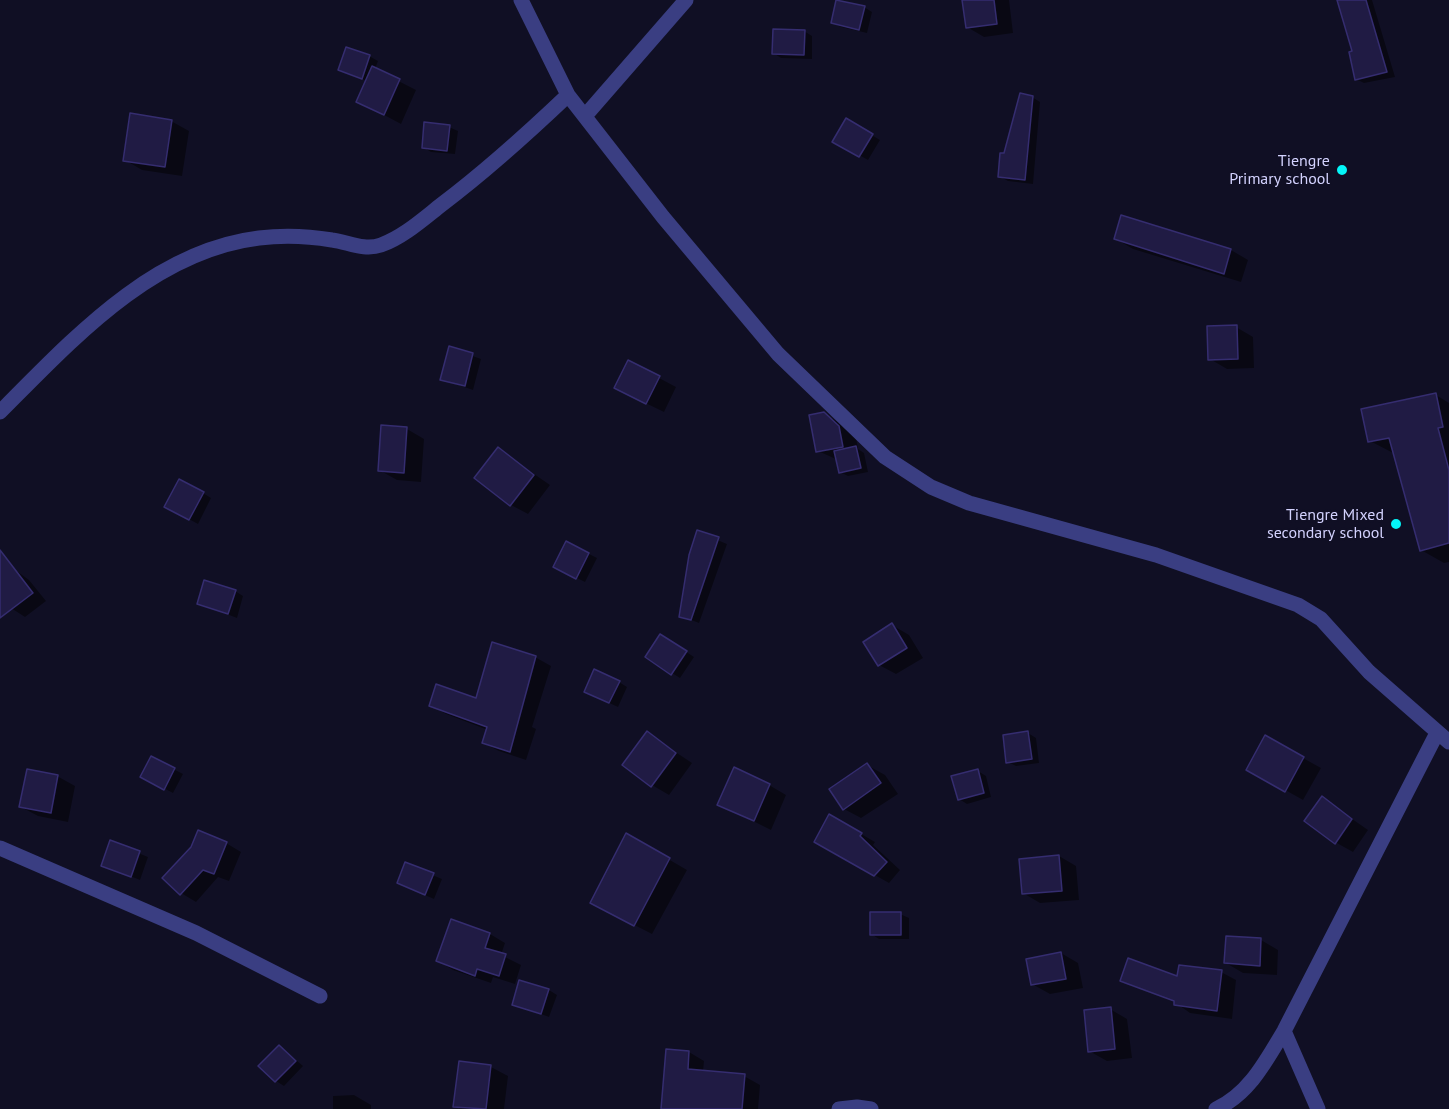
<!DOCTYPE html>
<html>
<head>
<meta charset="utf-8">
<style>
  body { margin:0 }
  canvas { display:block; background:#100f24 }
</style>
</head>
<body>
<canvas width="1449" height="1109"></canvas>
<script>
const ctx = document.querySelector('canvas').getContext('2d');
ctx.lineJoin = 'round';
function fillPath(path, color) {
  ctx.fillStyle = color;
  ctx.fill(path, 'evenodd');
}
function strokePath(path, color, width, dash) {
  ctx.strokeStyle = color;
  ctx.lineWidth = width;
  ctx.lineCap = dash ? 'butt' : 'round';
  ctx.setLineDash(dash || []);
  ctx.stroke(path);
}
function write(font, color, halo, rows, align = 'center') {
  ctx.font = font + ' "PT Sans",sans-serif';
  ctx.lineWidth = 4.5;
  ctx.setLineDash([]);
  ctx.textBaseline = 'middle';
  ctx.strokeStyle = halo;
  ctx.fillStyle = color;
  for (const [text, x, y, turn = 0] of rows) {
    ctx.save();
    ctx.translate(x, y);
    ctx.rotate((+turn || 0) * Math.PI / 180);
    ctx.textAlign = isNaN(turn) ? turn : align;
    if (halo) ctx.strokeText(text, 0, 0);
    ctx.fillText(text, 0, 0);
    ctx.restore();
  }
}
const shadow = new Path2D(`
  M 964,0 L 1009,0 L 1013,33 L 984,37 L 967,27 Z
  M 1338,0 L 1372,0 L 1395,77 L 1364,83 L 1356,79 L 1354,53 Z
  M 864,7 L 872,12 L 867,33 L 841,27 L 832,23 Z
  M 804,31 L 812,36 L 812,59 L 781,58 L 773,53 Z
  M 369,56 L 378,61 L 375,69 L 416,90 L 401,124 L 358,101 L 367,81 L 339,69 Z
  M 1032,97 L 1040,102 L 1033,184 L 1008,181 L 999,176 L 1005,155 Z
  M 846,120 L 880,140 L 868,160 L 834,141 Z
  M 171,121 L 189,131 L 182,176 L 142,170 L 125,160 Z
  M 449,127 L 458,131 L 455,154 L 431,152 L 423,147 Z
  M 1122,217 L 1231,250 L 1248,260 L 1241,282 L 1133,249 L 1116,239 Z
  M 1236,327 L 1253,337 L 1254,368 L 1227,369 L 1210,359 Z
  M 450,348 L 481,359 L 473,390 L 441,379 Z
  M 629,362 L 676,387 L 664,412 L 633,397 Z
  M 1436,395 L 1449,403 L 1449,562 L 1444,563 L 1421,550 L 1395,454 L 1370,441 Z
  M 824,414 L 842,424 L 856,437 L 858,449 L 864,453 L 868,472 L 848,476 L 840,472 L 838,460 L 818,451 Z
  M 407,429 L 424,439 L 421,482 L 397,480 L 379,470 Z
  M 498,449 L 550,485 L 528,514 L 511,505 Z
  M 203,493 L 211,498 L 198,524 L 174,511 Z
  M 698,532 L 727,544 L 699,623 L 681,616 Z
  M 567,543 L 597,558 L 585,582 L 563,571 Z
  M 0,559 L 29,580 L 46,601 L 25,617 L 0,601 Z
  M 235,591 L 243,596 L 237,618 L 198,603 Z
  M 892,625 L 909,635 L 923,658 L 896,674 L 879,665 Z
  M 668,640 L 694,657 L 680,678 L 672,673 Z
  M 535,657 L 551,666 L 532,727 L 536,729 L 526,760 L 499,751 L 483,743 L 488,730 L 446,714 L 431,706 L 477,700 Z
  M 619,682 L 627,687 L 618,707 L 594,696 Z
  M 647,733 L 692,763 L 669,795 L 652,785 Z
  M 1028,733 L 1036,738 L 1039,763 L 1016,766 L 1008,762 Z
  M 1265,737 L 1321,768 L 1303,800 L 1248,769 Z
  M 152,758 L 183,774 L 173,793 L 150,781 Z
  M 867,765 L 885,775 L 898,794 L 861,818 L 844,809 Z
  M 978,771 L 986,776 L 991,797 L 967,804 L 959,799 Z
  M 57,776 L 75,786 L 68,822 L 38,816 L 21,807 Z
  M 769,785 L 786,795 L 771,830 L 719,804 Z
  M 1322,798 L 1368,830 L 1353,852 L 1335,842 Z
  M 830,816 L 875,842 L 873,845 L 900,870 L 889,883 L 816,842 Z
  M 627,835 L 687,870 L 652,934 L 609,912 Z
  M 111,842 L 148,857 L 140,880 L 103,865 Z
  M 226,843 L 241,852 L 229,881 L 218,877 L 196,902 L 181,893 L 192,848 Z
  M 1059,856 L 1076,866 L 1079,900 L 1040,903 L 1023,893 Z
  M 406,864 L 442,879 L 434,899 L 406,887 Z
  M 900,914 L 909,918 L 909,939 L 879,939 L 871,934 Z
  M 452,921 L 490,934 L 505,943 L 501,955 L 521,965 L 515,984 L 493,977 L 491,983 L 453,970 L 438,961 Z
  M 1227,938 L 1261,940 L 1278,950 L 1277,975 L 1243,973 L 1226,963 Z
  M 1061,953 L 1078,963 L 1083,988 L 1050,994 L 1032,984 Z
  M 1221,972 L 1236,980 L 1232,1019 L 1190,1013 L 1176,1003 L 1122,980 L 1179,978 Z
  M 549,990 L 557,995 L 549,1017 L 514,1004 Z
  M 1110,1009 L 1127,1019 L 1132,1058 L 1107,1061 L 1089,1051 Z
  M 280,1046 L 303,1066 L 284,1086 L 276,1081 Z
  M 689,1052 L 704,1061 L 703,1072 L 744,1076 L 760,1085 L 758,1109 L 665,1109 Z
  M 460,1063 L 491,1067 L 508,1076 L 504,1109 L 460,1109 L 455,1106 Z
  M 354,1095 L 371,1105 L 371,1109 L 333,1109 L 333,1096 Z`);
const building = new Path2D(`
  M 836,0 L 865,6 L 859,30 L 831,23 Z
  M 962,0 L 994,0 L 997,24 L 966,28 Z
  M 1337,0 L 1366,0 L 1387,72 L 1355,80 L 1349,52 L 1352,51 Z
  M 773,29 L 805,30 L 804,55 L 772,54 Z
  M 346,47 L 370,55 L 362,79 L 338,70 Z
  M 372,66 L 400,79 L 384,115 L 356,102 Z
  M 1020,93 L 1033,96 L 1025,180 L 998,177 L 1000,153 L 1004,153 Z
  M 130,113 L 172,120 L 165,167 L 123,161 Z
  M 846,118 L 873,134 L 859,157 L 832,142 Z
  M 424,122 L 450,125 L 447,151 L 422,148 Z
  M 1121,215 L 1231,249 L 1224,274 L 1114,239 Z
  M 1237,325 L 1238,359 L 1208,360 L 1207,326 Z
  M 449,346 L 473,353 L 465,386 L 440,380 Z
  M 628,360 L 660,376 L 646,404 L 614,388 Z
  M 1436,393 L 1443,427 L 1438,428 L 1449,470 L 1449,543 L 1420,551 L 1389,438 L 1368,442 L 1361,409 Z
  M 824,412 L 839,426 L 843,447 L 816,452 L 809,415 Z
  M 381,425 L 407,427 L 404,473 L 378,471 Z
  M 856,446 L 861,468 L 839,473 L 834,451 Z
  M 498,447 L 534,475 L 510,506 L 474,478 Z
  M 179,479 L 204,492 L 189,520 L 164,507 Z
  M 697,530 L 719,537 L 691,620 L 679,617 L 689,555 Z
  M 566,541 L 589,553 L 576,579 L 553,567 Z
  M 0,550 L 33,593 L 0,618 Z
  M 204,580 L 236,590 L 228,614 L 197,604 Z
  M 892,623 L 907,648 L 878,666 L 863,642 Z
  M 660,634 L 687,651 L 671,675 L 645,657 Z
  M 492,642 L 536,656 L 510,752 L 482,743 L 487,727 L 429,706 L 436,684 L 476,698 Z
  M 594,669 L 620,681 L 609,703 L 584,692 Z
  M 647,731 L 676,753 L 651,787 L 622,765 Z
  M 1028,731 L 1032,759 L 1006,763 L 1003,735 Z
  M 1265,735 L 1304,757 L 1285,792 L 1246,770 Z
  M 151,756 L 175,768 L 164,790 L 140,777 Z
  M 867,763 L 881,783 L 843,810 L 829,789 Z
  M 734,767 L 770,784 L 754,821 L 717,805 Z
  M 27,769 L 58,775 L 51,813 L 19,807 Z
  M 978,769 L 984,793 L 958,800 L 951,776 Z
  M 1322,796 L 1352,819 L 1335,844 L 1304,821 Z
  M 829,814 L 862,833 L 860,836 L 887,862 L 874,876 L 814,842 Z
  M 198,830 L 227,842 L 214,874 L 203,870 L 180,895 L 162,878 L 191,847 Z
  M 626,833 L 670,858 L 634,926 L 590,903 Z
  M 110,840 L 140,851 L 131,877 L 101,866 Z
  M 1059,855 L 1062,891 L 1022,894 L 1019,859 Z
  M 405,862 L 434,873 L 425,895 L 397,883 Z
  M 870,912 L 901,912 L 901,935 L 870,935 Z
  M 451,919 L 490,933 L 485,948 L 506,954 L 499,976 L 477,969 L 475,976 L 436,961 Z
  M 1226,936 L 1261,938 L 1260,966 L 1224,963 Z
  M 1061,952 L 1066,979 L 1031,985 L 1026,959 Z
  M 1128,958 L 1177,976 L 1179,965 L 1222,970 L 1217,1011 L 1174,1005 L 1174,1001 L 1120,981 Z
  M 519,980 L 549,989 L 541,1014 L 512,1005 Z
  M 1111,1007 L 1115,1049 L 1088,1052 L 1084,1010 Z
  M 279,1045 L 296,1061 L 275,1082 L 258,1066 Z
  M 666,1049 L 689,1051 L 688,1069 L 745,1074 L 742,1109 L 661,1109 Z
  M 459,1061 L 491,1065 L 486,1109 L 453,1107 Z`);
const street = new Path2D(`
  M 521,0 L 568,95 L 663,217 L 778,354 L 885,457 L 931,487 L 969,503 L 1156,555 L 1298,605 L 1321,619 L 1369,672 L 1449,742
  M 585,116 L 686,0
  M 0,412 C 72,340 152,251 259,238 C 283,235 308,236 332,240 C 348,242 364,251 381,245 C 403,237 422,220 441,205 C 486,171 527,134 568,95
  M 0,848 L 196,933 L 320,996
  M 1284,1031 L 1318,1109
  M 839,1109 L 857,1107 L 871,1109
  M 1216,1109 C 1249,1094 1266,1061 1284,1031 L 1437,733`);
const markers = [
  [1342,170,6,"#04f5f8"],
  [1396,524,6,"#04f5f8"]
];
const poiNames = [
  ["Tiengre",1330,161],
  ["Primary school",1330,179],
  ["Tiengre Mixed",1384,515],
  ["secondary school",1384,533]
];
fillPath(shadow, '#0007');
fillPath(building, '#201b44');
strokePath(building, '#352d70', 1.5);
strokePath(street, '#3a3e82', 15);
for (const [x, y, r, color] of markers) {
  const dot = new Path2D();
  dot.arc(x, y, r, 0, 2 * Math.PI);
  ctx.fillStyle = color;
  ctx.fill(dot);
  strokePath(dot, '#100f24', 2);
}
write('16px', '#d3d2fe', '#100f24', poiNames, 'right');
</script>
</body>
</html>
